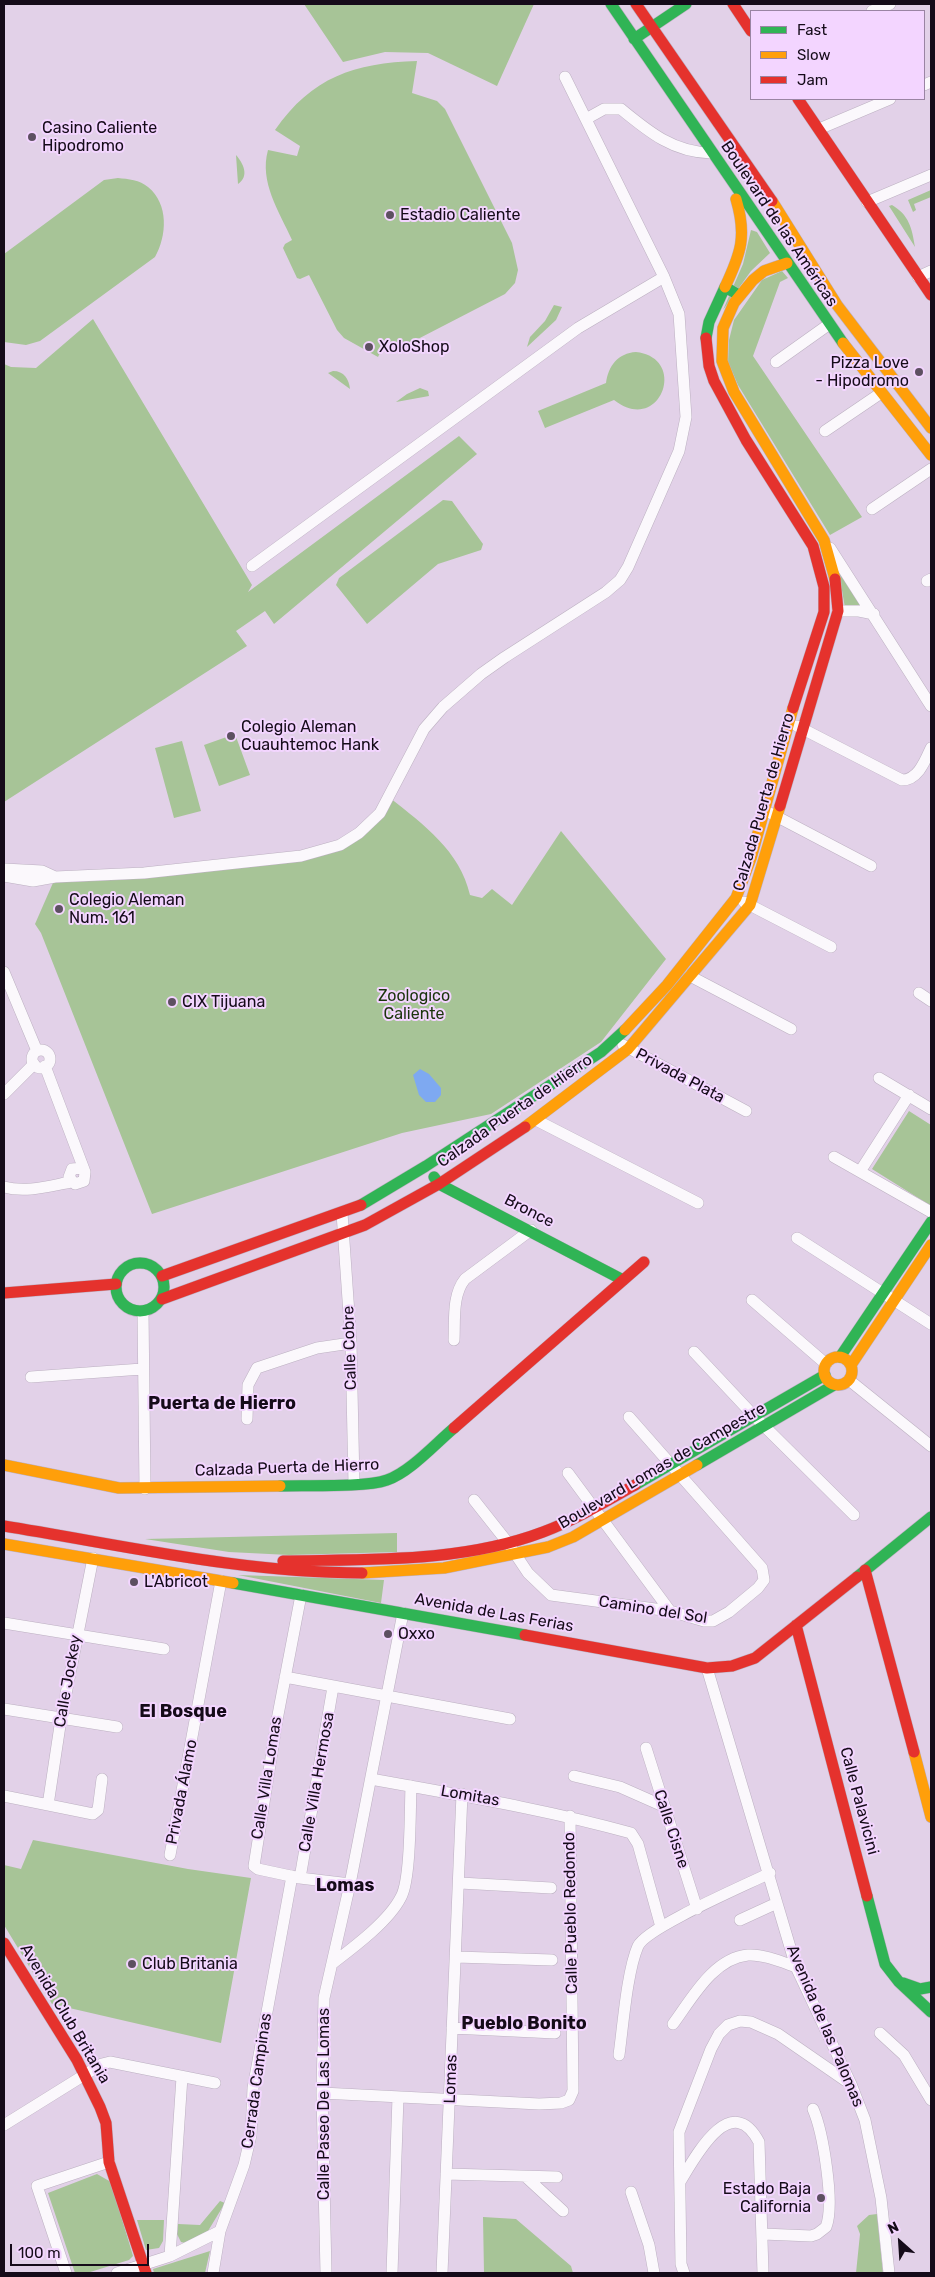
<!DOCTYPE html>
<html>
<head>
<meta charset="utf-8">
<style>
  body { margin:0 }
  #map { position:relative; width:935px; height:2277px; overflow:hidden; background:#e2d1e8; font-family:Rubik,sans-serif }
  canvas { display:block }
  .frame { position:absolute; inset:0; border:5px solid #150b19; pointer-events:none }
  .legend { position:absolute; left:750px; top:10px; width:175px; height:90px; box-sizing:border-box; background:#f3d5ff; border:1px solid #9a84a3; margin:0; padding:6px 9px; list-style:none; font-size:15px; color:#150b19 }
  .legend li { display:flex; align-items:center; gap:10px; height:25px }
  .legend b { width:25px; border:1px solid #9a84a3 }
  .north { position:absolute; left:875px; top:2217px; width:50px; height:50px; -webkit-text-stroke:4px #f3d5ff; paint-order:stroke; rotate:334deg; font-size:14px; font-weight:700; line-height:20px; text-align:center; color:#150b19 }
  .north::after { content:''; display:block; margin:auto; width:18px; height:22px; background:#150b19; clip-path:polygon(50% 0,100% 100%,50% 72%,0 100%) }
  .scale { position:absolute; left:10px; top:2244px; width:139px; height:22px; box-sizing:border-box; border:2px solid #150b19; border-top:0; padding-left:6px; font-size:15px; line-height:18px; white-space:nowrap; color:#150b19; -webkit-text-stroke:4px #f3d5ff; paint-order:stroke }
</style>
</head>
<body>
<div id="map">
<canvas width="935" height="2277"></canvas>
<div class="frame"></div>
<ul class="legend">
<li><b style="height:6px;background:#30b455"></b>Fast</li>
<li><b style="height:6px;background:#ff9f0a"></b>Slow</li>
<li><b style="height:6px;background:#e5322d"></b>Jam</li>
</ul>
<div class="north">N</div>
<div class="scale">100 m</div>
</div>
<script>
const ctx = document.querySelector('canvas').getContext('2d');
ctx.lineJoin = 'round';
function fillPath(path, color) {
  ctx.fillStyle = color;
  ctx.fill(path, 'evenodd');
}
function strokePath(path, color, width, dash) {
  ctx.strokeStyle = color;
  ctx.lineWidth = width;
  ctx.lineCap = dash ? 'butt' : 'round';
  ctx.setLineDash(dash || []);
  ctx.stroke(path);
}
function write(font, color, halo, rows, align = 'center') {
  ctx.font = font + ' Rubik,sans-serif';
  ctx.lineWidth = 4;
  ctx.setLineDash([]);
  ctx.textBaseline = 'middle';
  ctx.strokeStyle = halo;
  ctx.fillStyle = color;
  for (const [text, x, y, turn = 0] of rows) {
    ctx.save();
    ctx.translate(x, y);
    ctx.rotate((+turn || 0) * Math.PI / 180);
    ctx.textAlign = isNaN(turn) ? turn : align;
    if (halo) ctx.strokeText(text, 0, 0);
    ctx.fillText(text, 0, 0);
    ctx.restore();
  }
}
const green = new Path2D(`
  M 304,4 L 534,4 L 497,86 L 428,53 L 385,52 L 343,62 Z
  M 417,61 L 412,93 L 437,101 L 445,109 L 512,243 L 518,270 L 515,283 L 505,294 L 414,341 L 401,345 L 385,342 L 378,357 L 344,338 L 337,330 L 309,275 L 300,279 L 297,278 L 283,248 L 285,244 L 292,240 C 279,211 259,182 268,150 L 297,156 L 300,146 L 275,130 C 312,77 354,63 417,61 Z
  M 236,155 C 243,163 250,176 238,184 Z
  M 118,178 C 128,179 140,180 148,187 C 169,204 167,236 155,257 L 40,341 L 26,345 L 4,342 L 4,254 L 104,180 Z
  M 931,190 L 931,197 L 914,204 L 916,210 L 913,212 L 908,200 Z
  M 892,205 C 909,215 912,228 915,247 L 889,206 Z
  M 751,230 L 757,232 L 770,253 L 751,271 L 723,310 L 743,264 Z
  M 782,271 L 788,278 L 780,282 L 753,356 L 862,517 L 830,535 L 738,385 L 728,362 L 729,340 L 734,320 L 762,280 Z
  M 554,305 L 562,307 L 556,320 L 527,347 L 530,337 L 545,321 Z
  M 93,319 L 252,585 L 248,592 L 459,436 L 477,454 L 274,624 L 265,611 L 236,631 L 247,646 L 4,802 L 4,364 L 11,367 L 36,368 Z
  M 636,352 C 689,358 660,436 614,400 L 545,428 L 538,411 L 606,383 C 608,366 618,353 636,352 Z
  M 333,371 C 344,371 349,379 350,389 L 328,373 Z
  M 420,388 L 428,391 L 429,396 L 396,402 L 407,394 Z
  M 443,500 L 452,501 L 483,544 L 481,550 L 438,564 L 367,624 L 336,585 L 339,578 Z
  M 839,573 L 867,610 L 845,608 Z
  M 235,734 L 250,775 L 219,786 L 204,745 Z
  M 182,741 L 201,811 L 174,818 L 155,748 Z
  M 390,798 C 424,825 460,851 470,895 L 482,898 L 492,889 L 512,905 L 561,831 L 666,959 L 601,1042 L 491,1114 L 402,1133 L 152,1214 L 41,933 L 35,924 L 56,876 L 128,875 L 340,845 Z
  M 909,1111 L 931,1125 L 931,1206 L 872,1169 Z
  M 397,1533 L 397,1552 L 289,1555 L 229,1552 L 145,1539 Z
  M 238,1575 L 384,1580 L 381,1603 Z
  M 33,1840 L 188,1869 L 251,1878 L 221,2043 L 52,2004 L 4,1925 L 4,1865 L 21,1869 Z
  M 97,2174 L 111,2182 L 133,2256 L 129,2260 L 87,2273 L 75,2273 L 48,2193 Z
  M 220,2201 L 225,2203 L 208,2231 L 185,2243 L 181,2242 L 177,2234 L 178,2224 L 200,2225 Z
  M 877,2214 L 883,2273 L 856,2273 L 860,2234 L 857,2226 L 869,2215 Z
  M 483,2217 L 516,2219 L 571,2266 L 573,2273 L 484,2273 Z
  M 137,2220 L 164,2220 L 163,2241 L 159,2248 L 146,2250 Z
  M 210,2251 L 205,2273 L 154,2273 L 153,2269 Z`);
const water = new Path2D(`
  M 420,1069 L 429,1074 L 441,1088 L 441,1095 L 435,1102 L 426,1102 L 419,1095 L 413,1075 Z`);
const street = new Path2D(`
  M 872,11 L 890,4
  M 924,85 L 931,82
  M 586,119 L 604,109 L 621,109 C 649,132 673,152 711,153
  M 819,129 L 890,99
  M 867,202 L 931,175
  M 918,277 L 931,271
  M 776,362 L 828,325
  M 825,431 L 881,393
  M 872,509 L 931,469
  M 830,548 L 931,706
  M 252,566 L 578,328 L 664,277
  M 927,581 L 931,579
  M 838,611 L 859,611 L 874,614
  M 797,726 L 902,780 C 918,780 925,761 931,748
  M 770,813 L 871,866
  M 4,869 L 42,871 L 55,877
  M 4,876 L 33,881 L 55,877 L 144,873 L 301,856 L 340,845 L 359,833 L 380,813 L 424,729 L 443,707 L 481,674 L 505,657 L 606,592 L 620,580 L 628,567 L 679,451 L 686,417 L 679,314 L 664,277 L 565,77
  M 744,902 L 831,947
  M 4,972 L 37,1051
  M 690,976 L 791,1029
  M 919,993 L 931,1001
  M 623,1045 L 746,1111
  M32 1059a9 9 0 1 1 18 0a9 9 0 1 1-18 0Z
  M 45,1066 L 85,1172 L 84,1181 L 75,1184 L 69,1177 L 72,1169 L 82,1168
  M 879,1078 L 931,1109
  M 4,1094 L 34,1064
  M 536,1120 L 698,1203
  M 834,1157 L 931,1212
  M 861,1170 L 909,1095
  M 4,1187 C 26,1193 49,1186 71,1182
  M 342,1213 L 351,1343 L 354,1484
  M 797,1238 L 931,1324
  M 752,1300 L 826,1364
  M 143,1311 L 145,1489
  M 454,1340 C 455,1320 452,1295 465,1279 L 531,1230
  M 694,1352 L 754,1416 L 854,1515
  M 31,1377 L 142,1369
  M 849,1380 L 931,1446
  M 247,1419 L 248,1385 L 257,1368 L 317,1348 L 351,1343
  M 568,1473 L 670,1611
  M 474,1500 L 508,1543 L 528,1573 L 551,1595 L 670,1611 L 704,1621 L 713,1621 L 729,1612 L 758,1588 L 764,1580 L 762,1568 L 629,1417
  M 301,1595 L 277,1720 L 254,1866 L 258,1869 L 300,1878 L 350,1884
  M 4,1623 L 164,1649
  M 707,1668 L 796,1967 L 851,2084 L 865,2120 L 881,2198 L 889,2273
  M 285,1677 L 510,1719
  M 4,1709 L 117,1727
  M 646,1748 L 697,1909
  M 574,1776 L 620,1787 L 663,1806
  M 371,1779 C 458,1795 545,1809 631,1833 L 638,1844 L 661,1927
  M 4,1796 L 93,1814 L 98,1810 L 102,1779
  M 48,1805 L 61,1719 L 93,1558
  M 170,1855 L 221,1581
  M 300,1878 L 333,1687
  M 460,1883 L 551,1888
  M 740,1920 L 777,1903
  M 456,1957 L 552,1960
  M 333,1963 C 354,1947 389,1921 401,1897 C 411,1879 410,1810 411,1786
  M 673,2024 C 691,2000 713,1958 748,1955 C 763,1954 782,1962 796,1967
  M 452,2028 L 555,2033
  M 880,2033 L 904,2055 L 931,2100
  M 619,2055 C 623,2026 627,1971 638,1946 C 647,1927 746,1885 770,1873
  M 322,2093 L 539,2104 L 561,2103 L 569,2100 L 573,2091 L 570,1816
  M 4,2125 L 102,2064 L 110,2062 L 215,2083
  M 446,2174 L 557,2177
  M 526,2177 L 563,2211
  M 680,2182 C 695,2157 731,2089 759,2142 L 763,2273
  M 631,2192 L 649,2245 L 654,2273
  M 763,2234 L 811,2236 L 817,2234 L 826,2227 C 835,2204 823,2132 813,2109
  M 170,2256 L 182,2077
  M 66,2273 L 37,2186 L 109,2162
  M 117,2273 L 170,2256 L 220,2231
  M 213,2273 L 220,2231 L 244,2165 L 251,2135 L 253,2088 L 292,1876
  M 326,2273 L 322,2093 L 324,1998 L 350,1884 L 403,1613
  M 392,2273 L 398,2097
  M 442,2273 L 462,1794
  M 684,2273 L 681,2264 L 679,2132 L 711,2049 L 719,2034 L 728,2025 L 740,2021 L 751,2022 L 778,2034 L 849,2083`);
const fast = new Path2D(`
  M 611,4 L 843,343
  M 634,39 L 686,4
  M 706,338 L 709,322 L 725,287 L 737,294
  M 434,1177 L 439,1184 L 623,1280
  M 361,1205 L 426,1166 L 601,1052 L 625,1030
  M116 1287a24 24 0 1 1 48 0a24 24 0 1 1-48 0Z
  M 840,1357 L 931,1222
  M 697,1465 L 834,1385
  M 635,1485 L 825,1375
  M 280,1486 C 306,1485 364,1488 387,1480 C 410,1472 435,1444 454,1428
  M 857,1577 L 931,1517
  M 233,1583 L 525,1635
  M 867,1896 L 885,1964 L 899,1982 L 931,2012
  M 903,1983 L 920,1989 L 931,1987`);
const slow = new Path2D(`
  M 772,201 L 837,305 L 931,428
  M 787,263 L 764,271 L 753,280 L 734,303 L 723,328 L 722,361 L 734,392 L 824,540 L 835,579
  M 725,287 C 741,253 747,236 736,199
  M 843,343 L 931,455
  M 625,1030 L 667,985 L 736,898 L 751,858 L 793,708
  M 525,1127 L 628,1049 L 750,905 L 780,806
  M824 1371a14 14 0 1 1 28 0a14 14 0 1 1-28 0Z
  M 851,1365 L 931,1245
  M 4,1465 L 119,1488 L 280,1486
  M 4,1544 L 233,1583
  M 362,1573 L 444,1568 L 548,1547 L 573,1537 L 697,1465
  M 914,1752 L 931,1817`);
const jam = new Path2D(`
  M 636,4 L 772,201
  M 733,4 L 751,31
  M 798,99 L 931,295
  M 706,338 L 709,366 L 714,381 L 746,440 L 813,546 L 824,587 L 824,612 L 793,708
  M 780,806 L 838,611 L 835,579
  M 162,1276 L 361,1205
  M 4,1293 L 116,1284
  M 162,1299 L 365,1225 L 439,1184 L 525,1127
  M 454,1428 L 644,1262
  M 4,1526 C 122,1545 242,1573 362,1573
  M 283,1561 C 369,1559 461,1563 543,1532 C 575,1520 605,1502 635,1485
  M 865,1570 L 914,1752
  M 796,1625 L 867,1896
  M 525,1635 L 707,1668 L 732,1666 L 755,1658 L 857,1577
  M 4,1943 L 77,2060 L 100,2107 L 106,2123 L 109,2162 L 146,2273`);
const markers = [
  [32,137,5,"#5d5061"],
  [390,215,5,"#5d5061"],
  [369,347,5,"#5d5061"],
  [919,372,5,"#5d5061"],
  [231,736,5,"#5d5061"],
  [59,909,5,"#5d5061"],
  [172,1002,5,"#5d5061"],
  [134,1582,5,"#5d5061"],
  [388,1634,5,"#5d5061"],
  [132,1964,5,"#5d5061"],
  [821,2198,5,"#5d5061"]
];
const poiNames = [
  ["Casino Caliente",42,128],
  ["Hipodromo",42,146],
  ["Estadio Caliente",400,215],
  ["XoloShop",379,347],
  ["Pizza Love",909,363,"right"],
  ["- Hipodromo",909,381,"right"],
  ["Colegio Aleman",241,727],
  ["Cuauhtemoc Hank",241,745],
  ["Colegio Aleman",69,900],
  ["Num. 161",69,918],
  ["CIX Tijuana",182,1002],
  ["L'Abricot",144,1582],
  ["Oxxo",398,1634],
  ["Club Britania",142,1964],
  ["Estado Baja",811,2189,"right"],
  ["California",811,2207,"right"]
];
const streetNames = [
  ["Boulevard de las Américas",779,224,56],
  ["Calzada Puerta de Hierro",764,802,-74],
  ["Privada Plata",680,1076,28],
  ["Calzada Puerta de Hierro",515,1111,-35],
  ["Bronce",529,1211,27],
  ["Calle Cobre",350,1348,-92],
  ["Boulevard Lomas de Campestre",662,1466,-30],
  ["Calzada Puerta de Hierro",287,1468,-2],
  ["Camino del Sol",653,1610,9],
  ["Avenida de Las Ferias",494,1613,10],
  ["Calle Jockey",68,1681,-80],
  ["Calle Villa Lomas",267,1778,-81],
  ["Calle Villa Hermosa",317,1782,-80],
  ["Privada Álamo",182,1792,-79],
  ["Lomitas",470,1796,10],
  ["Calle Palavicini",859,1801,75],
  ["Calle Cisne",671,1829,72],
  ["Calle Pueblo Redondo",571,1913,-91],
  ["Avenida Club Britania",65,2014,59],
  ["Avenida de las Palomas",825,2026,67],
  ["Lomas",451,2079,-88],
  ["Cerrada Campinas",257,2081,-82],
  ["Calle Paseo De Las Lomas",324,2104,-90]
];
const parkNames = [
  ["Zoologico",414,996],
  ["Caliente",414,1014]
];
const neighbourhoodNames = [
  ["Puerta de Hierro",222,1404],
  ["El Bosque",183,1712],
  ["Lomas",345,1886],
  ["Pueblo Bonito",524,2024]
];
fillPath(green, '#a7c497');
fillPath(water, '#7ea9f1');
strokePath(street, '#bcb0c1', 12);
strokePath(fast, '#bcb0c1', 12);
strokePath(slow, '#bcb0c1', 12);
strokePath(jam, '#bcb0c1', 12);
strokePath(street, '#fbf8fc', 11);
strokePath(fast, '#30b455', 11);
strokePath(slow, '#ff9f0a', 11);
strokePath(jam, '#e5322d', 11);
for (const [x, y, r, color] of markers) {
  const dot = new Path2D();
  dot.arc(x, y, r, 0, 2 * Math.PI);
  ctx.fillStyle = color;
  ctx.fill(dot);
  strokePath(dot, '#f3d5ff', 2);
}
write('16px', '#150b19', '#f3d5ff', poiNames, 'left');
write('16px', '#150b19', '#f3d5ff', streetNames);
write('16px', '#1a350b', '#f3d5ff', parkNames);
write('bold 18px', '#150b19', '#f3d5ff', neighbourhoodNames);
</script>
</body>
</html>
